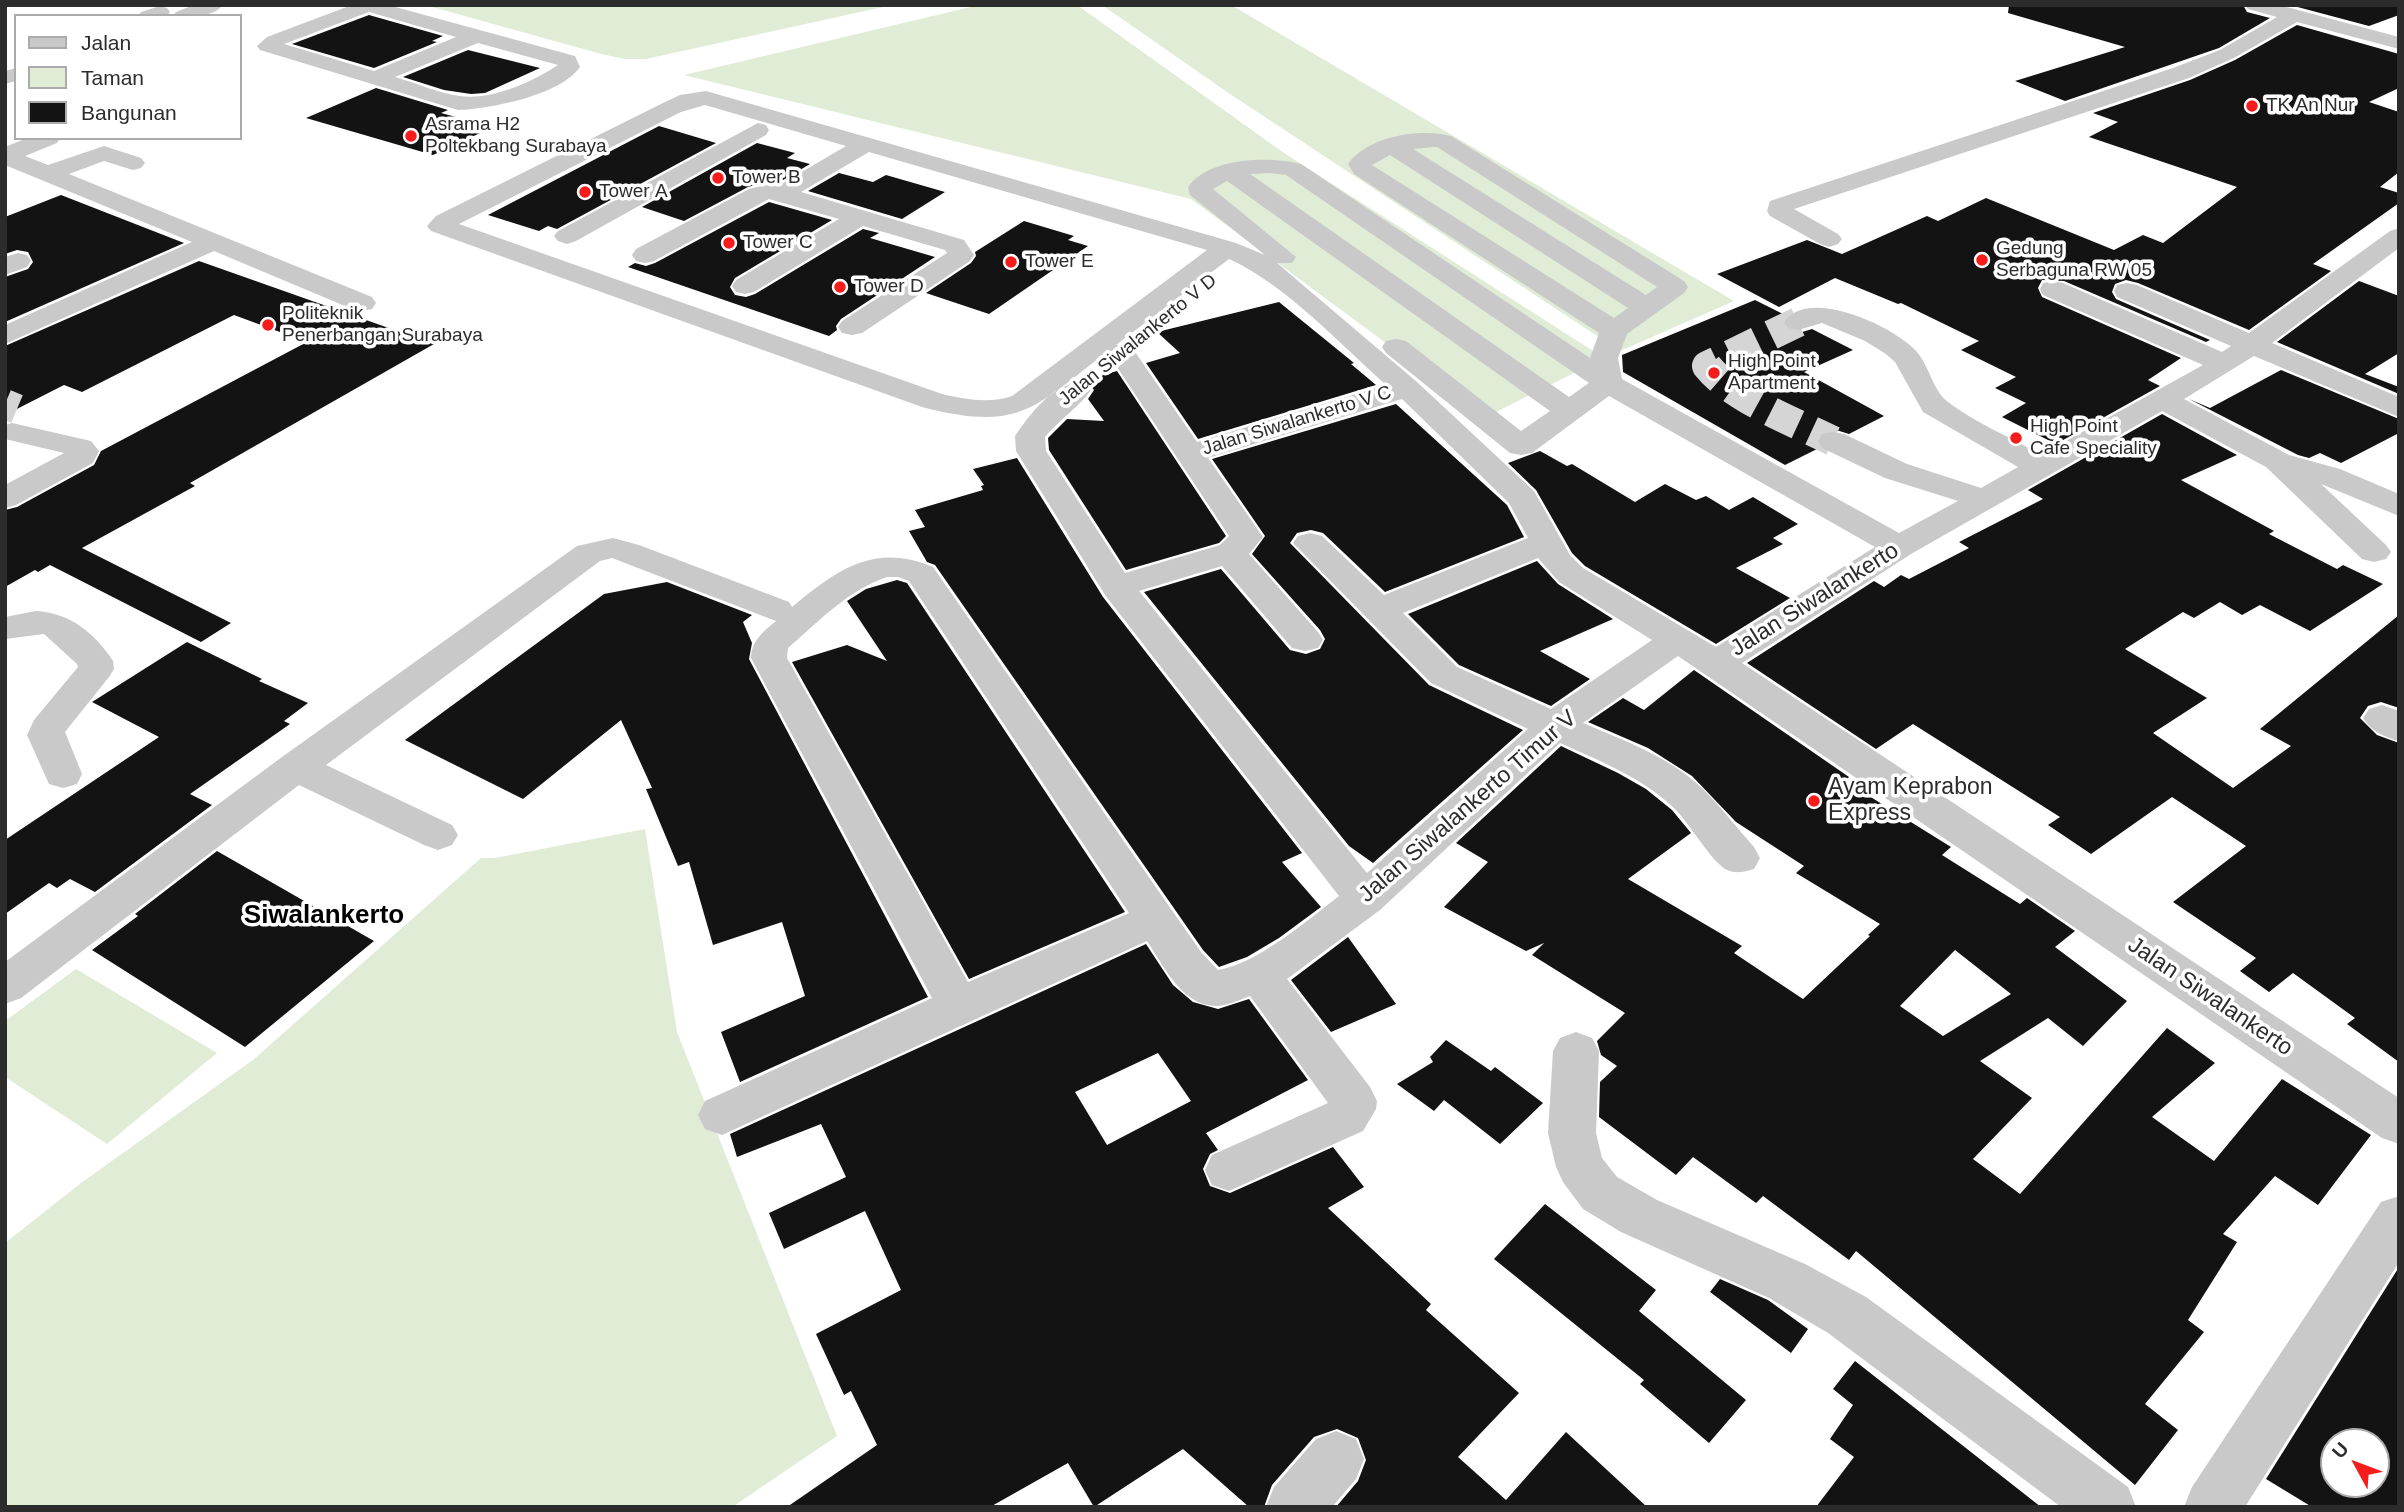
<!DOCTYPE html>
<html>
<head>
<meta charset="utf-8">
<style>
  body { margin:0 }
  #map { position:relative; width:2404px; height:1512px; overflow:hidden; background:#fff; font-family:Arial,sans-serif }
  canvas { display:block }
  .frame { position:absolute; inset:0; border:7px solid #2c2c2c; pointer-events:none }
  .legend { position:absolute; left:14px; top:14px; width:228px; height:126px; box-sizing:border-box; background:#fff; border:2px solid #ababab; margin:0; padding:9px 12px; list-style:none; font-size:21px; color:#2c2c2c }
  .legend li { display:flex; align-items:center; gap:14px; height:35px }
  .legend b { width:35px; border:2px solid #ababab }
  .north { position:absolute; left:2320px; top:1428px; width:70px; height:70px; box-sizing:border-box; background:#fff; border:2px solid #ababab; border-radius:50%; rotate:311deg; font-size:19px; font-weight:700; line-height:28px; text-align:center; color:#2c2c2c }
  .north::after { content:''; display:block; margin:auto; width:24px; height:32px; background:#f61c1b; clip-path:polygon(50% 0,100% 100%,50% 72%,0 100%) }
</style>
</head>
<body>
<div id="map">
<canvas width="2404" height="1512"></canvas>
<div class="frame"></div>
<ul class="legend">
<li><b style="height:9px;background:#c9c9c9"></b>Jalan</li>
<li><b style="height:19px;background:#e1ecd7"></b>Taman</li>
<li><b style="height:19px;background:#131313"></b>Bangunan</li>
</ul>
<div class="north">U</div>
</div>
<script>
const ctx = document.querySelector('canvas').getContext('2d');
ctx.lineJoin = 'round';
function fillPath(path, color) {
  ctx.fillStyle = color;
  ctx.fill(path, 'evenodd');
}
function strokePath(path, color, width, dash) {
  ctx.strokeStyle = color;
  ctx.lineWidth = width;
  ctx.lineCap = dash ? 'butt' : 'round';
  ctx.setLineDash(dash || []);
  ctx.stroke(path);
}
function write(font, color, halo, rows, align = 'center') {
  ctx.font = font + ' Arial,sans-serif';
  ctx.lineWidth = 7;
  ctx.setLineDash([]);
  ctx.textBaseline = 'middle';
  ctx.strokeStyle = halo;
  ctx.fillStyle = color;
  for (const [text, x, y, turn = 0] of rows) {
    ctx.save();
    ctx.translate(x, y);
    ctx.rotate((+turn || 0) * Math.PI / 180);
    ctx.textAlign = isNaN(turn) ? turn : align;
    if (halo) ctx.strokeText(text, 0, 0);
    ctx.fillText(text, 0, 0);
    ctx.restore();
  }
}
const green = new Path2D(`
  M 425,5 L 892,5 L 646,59 L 625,59 L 601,54 Z
  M 979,5 L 1077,5 L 1284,153 L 1604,358 L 1486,417 L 1191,199 L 684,75 Z
  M 1102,5 L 1231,5 L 1734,301 L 1620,351 L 1230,94 Z
  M 645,829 L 677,1032 L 837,1436 L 732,1507 L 5,1507 L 5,1243 L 81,1183 L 253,1060 L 481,858 L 495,858 Z
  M 76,969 L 217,1053 L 107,1144 L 5,1077 L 5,1021 Z`);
const building = new Path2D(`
  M 2009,5 L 2243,5 L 2247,12 L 2270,18 L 2219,48 L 2065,101 L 2015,81 L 2125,47 L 2008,13 Z
  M 2290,5 L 2399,5 L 2399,15 L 2369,26 Z
  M 369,15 L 443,36 L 432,41 L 437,42 L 374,68 L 292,44 Z
  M 2297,25 L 2399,54 L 2399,88 L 2369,102 L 2399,112 L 2399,172 L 2380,187 L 2399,193 L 2399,203 L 2313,264 L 2331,271 L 2249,330 L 2138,283 L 2126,280 L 2115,284 L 2112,292 L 2116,299 L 2210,340 L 2206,342 L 2064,281 L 2042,280 L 2038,288 L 2042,297 L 2181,358 L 2148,380 L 2160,386 L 2056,444 L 2002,417 L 2026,403 L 1995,388 L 2016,377 L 1961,350 L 1979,341 L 1901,303 L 1898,304 L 1835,278 L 1779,307 L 1717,274 L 1807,240 L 1842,254 L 1927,216 L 1938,221 L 1986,198 L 2114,250 L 2143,235 L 2163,243 L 2237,187 L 2089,137 L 2118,122 L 2093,113 L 2190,80 L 2235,60 Z
  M 468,50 L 540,68 L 485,93 L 471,94 L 444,90 L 403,77 Z
  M 376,88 L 448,110 L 441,113 L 493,127 L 433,155 L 306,118 Z
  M 659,126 L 716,143 L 557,229 L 548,226 L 539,231 L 488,215 Z
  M 757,143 L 795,153 L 787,158 L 810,164 L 778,183 L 769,181 L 748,187 L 684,221 L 642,207 Z
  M 839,173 L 873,182 L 886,175 L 945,192 L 902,219 L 808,191 Z
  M 61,195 L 184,243 L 5,322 L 5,277 L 28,269 L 33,262 L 28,252 L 17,250 L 5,254 L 5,217 Z
  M 769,202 L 832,220 L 735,278 L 730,287 L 735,295 L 746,297 L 755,294 L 863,229 L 879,233 L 870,238 L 935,257 L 841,319 L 836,326 L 837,330 L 829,336 L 628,267 L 635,263 L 646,266 L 655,263 Z
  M 1024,221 L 1074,236 L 1068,240 L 1088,246 L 989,314 L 926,293 L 971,263 L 976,256 L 975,252 Z
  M 199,261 L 434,344 L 190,483 L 195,486 L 82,548 L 231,623 L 201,642 L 50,565 L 38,572 L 35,570 L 5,587 L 5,510 L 17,507 L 94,465 L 101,451 L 307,342 L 234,315 L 82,392 L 64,385 L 5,415 L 5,346 Z
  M 2359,281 L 2399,296 L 2399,353 L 2365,374 L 2399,387 L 2399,394 L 2277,342 Z
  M 1755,300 L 1787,316 L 1781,322 L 1787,331 L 1799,333 L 1812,329 L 1853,350 L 1804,372 L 1884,416 L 1849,434 L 1833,429 L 1822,431 L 1816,440 L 1819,448 L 1785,465 L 1623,372 L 1622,355 Z
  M 1279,302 L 1354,363 L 1351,364 L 1376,385 L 1198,439 L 1146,363 L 1180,353 L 1157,332 Z
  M 2281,370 L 2399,419 L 2399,433 L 2341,463 L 2320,453 L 2309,458 L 2298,455 L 2189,399 L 2210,408 Z
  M 1117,371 L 1226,536 L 1219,543 L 1126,570 L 1049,450 L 1048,438 L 1067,419 L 1104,421 L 1088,399 L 1094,390 L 1091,386 L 1103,375 Z
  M 1396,404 L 1507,505 L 1524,537 L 1385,592 L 1323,533 L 1311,530 L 1297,533 L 1290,543 L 1429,685 L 1523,730 L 1373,863 L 1349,846 L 1144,592 L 1221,569 L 1290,650 L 1306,654 L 1320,649 L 1325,639 L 1320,630 L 1252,554 L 1265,536 L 1212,459 Z
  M 2162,414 L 2237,455 L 2181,480 L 2274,531 L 2269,534 L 2337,569 L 2343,565 L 2383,584 L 2310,631 L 2260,605 L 2242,615 L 2220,602 L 2194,618 L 2183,612 L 2125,649 L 2207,698 L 2153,733 L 2233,788 L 2291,746 L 2260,729 L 2399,615 L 2399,708 L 2381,702 L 2368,706 L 2360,718 L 2377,735 L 2399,743 L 2399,1062 L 2347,1024 L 2355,1018 L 2293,973 L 2269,992 L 2240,971 L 2256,958 L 2173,902 L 2246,846 L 2172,797 L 2091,854 L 2048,825 L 2060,817 L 1913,724 L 1876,749 L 1747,663 L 1874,581 L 1884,587 L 1901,575 L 1909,579 L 1969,548 L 1959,542 L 2043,499 L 2028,490 Z
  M 1540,451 L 1567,466 L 1572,464 L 1635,502 L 1665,484 L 1696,500 L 1706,496 L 1729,510 L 1753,497 L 1798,524 L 1773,538 L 1783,544 L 1736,568 L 1790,598 L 1716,644 L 1585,566 L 1572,553 L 1536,490 L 1508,463 Z
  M 1017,458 L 1103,597 L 1302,853 L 1282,862 L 1321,907 L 1279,938 L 1247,957 L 1219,967 L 1203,950 L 935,565 L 927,562 L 909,531 L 925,527 L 915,510 L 983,490 L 981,486 L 984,485 L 973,469 Z
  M 1537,561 L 1558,584 L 1613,619 L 1540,651 L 1590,679 L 1551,706 L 1459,665 L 1408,614 Z
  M 897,580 L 907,583 L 1125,912 L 969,979 L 792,662 L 847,645 L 887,661 L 847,601 L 866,589 Z
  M 667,582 L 752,615 L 743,622 L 752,643 L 749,659 L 928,997 L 740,1082 L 721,1032 L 805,996 L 782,922 L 713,945 L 689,862 L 678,866 L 646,789 L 652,788 L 621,720 L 523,799 L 405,740 L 604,594 Z
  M 187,642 L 262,679 L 259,681 L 308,703 L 284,721 L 290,724 L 190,794 L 212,805 L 95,892 L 70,879 L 57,888 L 49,883 L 5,914 L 5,840 L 159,737 L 92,702 Z
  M 1694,670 L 1849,777 L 1845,781 L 1951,847 L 1942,855 L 2020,904 L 2027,898 L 2075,931 L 2055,947 L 2127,1001 L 2083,1046 L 2048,1018 L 1980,1061 L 2032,1098 L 1973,1159 L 2020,1194 L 2167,1028 L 2215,1063 L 2152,1117 L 2214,1161 L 2282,1079 L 2371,1135 L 2318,1205 L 2275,1176 L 2223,1234 L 2237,1242 L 2188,1320 L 2204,1332 L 2145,1404 L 2178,1430 L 2135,1485 L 1856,1251 L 1849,1260 L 1763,1196 L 1756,1203 L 1693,1157 L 1676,1175 L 1599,1117 L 1600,1082 L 1617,1066 L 1601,1055 L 1597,1041 L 1625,1013 L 1532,955 L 1544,943 L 1526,951 L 1444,907 L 1488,862 L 1456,843 L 1561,746 L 1618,773 L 1646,789 L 1672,810 L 1691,833 L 1628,879 L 1742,946 L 1734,953 L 1803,999 L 1870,936 L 1868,935 L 1880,924 L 1796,873 L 1804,866 L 1736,822 L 1692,776 L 1648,748 L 1588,722 L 1623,698 L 1644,710 ZM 1955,950 L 2011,994 L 1943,1036 L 1900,1006 Z
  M 217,851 L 374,941 L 245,1047 L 92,950 L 138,916 L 135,914 Z
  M 1348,937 L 1396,1004 L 1331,1032 L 1291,980 Z
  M 1146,944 L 1173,985 L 1193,1002 L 1218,1009 L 1249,999 L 1308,1080 L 1206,1133 L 1218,1150 L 1210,1154 L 1203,1169 L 1210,1186 L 1230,1193 L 1333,1147 L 1364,1187 L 1328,1208 L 1431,1304 L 1426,1310 L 1519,1393 L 1458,1457 L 1506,1500 L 1566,1432 L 1647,1507 L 1336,1507 L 1358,1481 L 1366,1460 L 1358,1438 L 1337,1429 L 1314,1437 L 1272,1485 L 1264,1507 L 1249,1507 L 1183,1449 L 1094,1507 L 1068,1463 L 990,1507 L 787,1507 L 877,1445 L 851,1391 L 844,1395 L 816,1334 L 901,1290 L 865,1211 L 784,1249 L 769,1213 L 846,1177 L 821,1124 L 737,1157 L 730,1134 ZM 1158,1053 L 1191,1101 L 1107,1145 L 1075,1092 Z
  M 1446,1040 L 1491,1071 L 1495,1067 L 1543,1103 L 1500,1144 L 1444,1100 L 1434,1111 L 1397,1084 L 1433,1062 L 1430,1057 Z
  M 1545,1204 L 1656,1290 L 1639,1311 L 1746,1400 L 1709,1443 L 1640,1384 L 1644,1380 L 1494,1259 Z
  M 2399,1267 L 2399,1507 L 2312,1507 L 2266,1479 ZM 2334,1442 L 2376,1442 L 2376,1484 L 2334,1484 Z
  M 1720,1279 L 1768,1300 L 1808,1329 L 1791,1353 L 1710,1292 Z
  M 1855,1361 L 2041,1507 L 1816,1507 L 1854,1457 L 1830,1439 L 1853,1405 L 1833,1389 Z`);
const minorTunnel = new Path2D(`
  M 1798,322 L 1707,366 C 1733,399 1795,422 1833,441
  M 5,404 L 17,409`);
const minor = new Path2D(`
  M 194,5 L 223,5 C 211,19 190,16 173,16 L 176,12 Z
  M 352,5 L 388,5 L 575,56 L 580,67 C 561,95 490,109 458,110 L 260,50 L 257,46 L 267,37 ZM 369,12 L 456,37 L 374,71 L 284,44 ZM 478,43 L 558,65 C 533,82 490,101 459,96 C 438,93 416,83 395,77 Z
  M 2245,5 L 2279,5 L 2399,37 L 2399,49 L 2297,22 L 2234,58 L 2189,78 L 1794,209 L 1838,234 L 1842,239 L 1838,244 L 1829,247 L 1820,244 L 1770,216 L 1767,211 L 1770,201 L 2173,68 L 2220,50 L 2277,17 L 2248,9 Z
  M 160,6 L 167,8 L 170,12 L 167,16 L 138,16 L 141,12 Z
  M 16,68 L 16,81 L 5,84 L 5,71 Z
  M 706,91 L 1236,243 L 1265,255 L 1190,195 L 1188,187 C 1209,157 1270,156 1301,164 L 1590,358 L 1599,333 L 1354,174 L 1348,164 C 1368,136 1420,128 1451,136 L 1684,281 L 1688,287 L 1684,293 L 1627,334 L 1618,358 L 1622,379 L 1899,533 L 1958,501 L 1885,478 L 1822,448 L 1818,441 L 1822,434 L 1833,432 L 1844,434 L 1907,464 L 1981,488 L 2018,467 L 1923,412 L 1895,362 L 1886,354 L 1865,341 L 1822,323 L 1798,330 L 1788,328 L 1784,322 C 1809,286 1895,327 1917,352 C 1929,366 1933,391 1948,402 C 1975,423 2011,437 2041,455 L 2203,365 L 2043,295 L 2040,289 L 2043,283 L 2053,281 L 2063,283 L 2222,352 L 2231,346 L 2117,297 L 2114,291 L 2117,285 L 2127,283 L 2137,285 L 2249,333 L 2390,231 L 2399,228 L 2399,248 L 2272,343 L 2399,397 L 2399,417 L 2254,356 L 2184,399 L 2289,455 L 2340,469 L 2399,494 L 2399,516 L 2321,484 L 2386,545 L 2391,552 L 2386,559 L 2374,562 L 2362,559 L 2266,467 L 2162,411 L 1911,554 L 1742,663 L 2399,1098 L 2399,1144 L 2382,1138 L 1678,656 L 1583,723 C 1625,741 1670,757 1703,789 C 1721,807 1737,828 1754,847 L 1760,858 L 1754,869 C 1744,872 1737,874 1727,870 C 1712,863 1688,821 1674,808 C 1641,777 1600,761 1560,743 L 1380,910 L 1287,979 L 1370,1087 L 1377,1101 L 1376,1109 L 1363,1131 L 1229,1191 L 1212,1185 L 1205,1170 L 1212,1155 L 1328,1103 L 1250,996 C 1240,1000 1228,1005 1218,1006 C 1182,1007 1164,966 1147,941 L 722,1135 L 705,1129 L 698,1115 L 705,1101 L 932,998 L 751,658 C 751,641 764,631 776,621 L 612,558 L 600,561 L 326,765 L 452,825 L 458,835 L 452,845 L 438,850 L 424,845 L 299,785 L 21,998 L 5,1004 L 5,962 L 282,757 L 577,546 L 613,538 L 639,545 L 789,602 L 792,607 C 837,570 874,542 933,567 L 1201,952 L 1218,970 C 1255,965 1308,920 1339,896 L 1105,595 L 1016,451 L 1015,436 C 1030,414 1057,377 1086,384 L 1091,390 C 1079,407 1059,420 1045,437 L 1046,451 L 1125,573 L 1220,545 L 1229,536 L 1107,352 C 1032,409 1020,432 922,407 L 431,231 L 427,226 L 436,216 L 665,102 L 680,95 ZM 705,105 L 846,146 L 778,186 L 770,184 L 749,189 L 636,249 L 632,255 L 636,261 L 645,263 L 654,261 L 769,199 L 839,219 L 736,280 L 732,286 L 736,292 L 745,294 L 754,292 L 863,226 L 945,250 L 947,253 L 842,321 L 838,327 L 842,333 L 852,335 L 862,333 L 970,261 L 974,255 L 964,240 L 801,192 L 869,152 L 1207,250 L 1012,396 C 989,404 964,399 942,394 L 459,224 L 681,112 ZM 1434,147 L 1437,147 L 1657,287 L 1646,295 L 1413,149 ZM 1390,155 L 1628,308 L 1614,318 L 1372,165 ZM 1270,173 L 1286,175 L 1589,383 L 1569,397 L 1250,174 ZM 1227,181 L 1550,411 L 1521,431 L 1406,341 L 1396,339 L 1386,341 L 1382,347 L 1386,353 L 1510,453 L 1521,455 L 1532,453 L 1609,396 L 1875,547 L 1716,647 L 1583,568 L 1570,555 L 1534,491 L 1417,382 L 1277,263 L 1292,263 L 1296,257 L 1213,189 ZM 1229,259 C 1285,284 1340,344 1386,385 L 1197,442 L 1131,346 L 1116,345 ZM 1402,399 L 1509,503 L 1528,538 L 1384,595 L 1322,536 L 1310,533 L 1298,536 L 1293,543 L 1431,683 L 1528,729 L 1367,873 L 1139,591 L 1222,566 L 1292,648 L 1305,651 L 1318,648 L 1323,640 L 1318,632 L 1249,554 L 1263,537 L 1208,458 ZM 1538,558 L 1559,582 L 1652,640 L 1551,709 L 1457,667 L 1403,613 ZM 887,577 L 898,577 L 909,581 L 1129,913 L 968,982 L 787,658 L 788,648 C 818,622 848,590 887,577 Z
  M 758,123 L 766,125 L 769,130 L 766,135 L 576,241 L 567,244 L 558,241 L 554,236 L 558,231 Z
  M 27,138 L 60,138 L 57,143 L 25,156 L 48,165 L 104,146 L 141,158 L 145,163 L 141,168 L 133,170 L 104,161 L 69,174 L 372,297 L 376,303 L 372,309 L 362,311 L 352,309 L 214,251 L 5,344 L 5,325 L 192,242 L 5,165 L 5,147 Z
  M 18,253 L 27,255 L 31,261 L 27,267 L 5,275 L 5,257 Z
  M 12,423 L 91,441 L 99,451 L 93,463 L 16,505 L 5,508 L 5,485 L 64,453 L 5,439 L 5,425 Z
  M 36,611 C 70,613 95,633 113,661 L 114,669 L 109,677 L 65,732 L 82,774 L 77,784 L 63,788 L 49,784 L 27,735 L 34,720 L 78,667 L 77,664 L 44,634 L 5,639 L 5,617 Z
  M 2382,705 L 2399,711 L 2399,741 C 2384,737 2371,731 2363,718 L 2369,709 Z
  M 1576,1032 L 1592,1038 L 1599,1051 L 1596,1133 L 1602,1158 L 1617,1177 L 1657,1200 L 1805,1264 L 1866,1297 L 2128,1487 L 2136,1507 L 2061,1507 L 1828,1333 L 1769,1298 L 1621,1232 L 1583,1209 L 1563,1182 L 1556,1167 L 1548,1133 L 1553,1051 L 1560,1038 Z
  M 2399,1196 L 2399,1262 L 2245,1507 L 2184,1507 L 2192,1487 L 2381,1202 Z
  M 1336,1431 L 1356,1439 L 1364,1459 L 1356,1479 L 1332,1507 L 1266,1507 L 1274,1487 L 1316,1439 Z`);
const markers = [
  [2252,106,7,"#f61c1b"],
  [411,136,7,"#f61c1b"],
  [718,178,7,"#f61c1b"],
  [585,192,7,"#f61c1b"],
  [729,243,7,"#f61c1b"],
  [1982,260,7,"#f61c1b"],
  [1011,262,7,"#f61c1b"],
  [840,287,7,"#f61c1b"],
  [268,325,7,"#f61c1b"],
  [1714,373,7,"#f61c1b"],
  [2016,438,7,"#f61c1b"],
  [1814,801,7,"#f61c1b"]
];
const farPoinames = [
  ["TK An Nur",2266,106],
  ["Asrama H2",425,125],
  ["Poltekbang Surabaya",425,147],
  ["Tower B",732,178],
  ["Tower A",599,192],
  ["Tower C",743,243],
  ["Gedung",1996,249],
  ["Serbaguna RW 05",1996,271],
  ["Tower E",1025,262],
  ["Tower D",854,287],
  ["Politeknik",282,314],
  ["Penerbangan Surabaya",282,336],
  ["High Point",1728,362],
  ["Apartment",1728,384],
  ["High Point",2030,427],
  ["Cafe Speciality",2030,449]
];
const farStreetnames = [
  ["Jalan Siwalankerto V D",1138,340,-39],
  ["Jalan Siwalankerto V C",1297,421,-17]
];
const streetNames = [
  ["Jalan Siwalankerto",1815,600,-32],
  ["Jalan Siwalankerto Timur V",1468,807,-41],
  ["Jalan Siwalankerto",2210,997,34]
];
const poiNames = [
  ["Ayam Keprabon",1828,788],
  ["Express",1828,814]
];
const quarterNames = [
  ["Siwalankerto",324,916]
];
fillPath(green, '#e1ecd7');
fillPath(building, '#131313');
strokePath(minorTunnel, '#d5d5d5', 30, [30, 15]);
fillPath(minor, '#c9c9c9');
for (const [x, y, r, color] of markers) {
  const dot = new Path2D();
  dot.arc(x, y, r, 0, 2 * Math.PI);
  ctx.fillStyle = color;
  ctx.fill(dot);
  strokePath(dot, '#fff', 2.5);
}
write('19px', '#2c2c2c', '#fff', farPoinames, 'left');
write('19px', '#2c2c2c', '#fff', farStreetnames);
write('23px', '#2c2c2c', '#fff', streetNames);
write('23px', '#2c2c2c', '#fff', poiNames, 'left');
write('bold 26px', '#000', '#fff', quarterNames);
</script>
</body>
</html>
